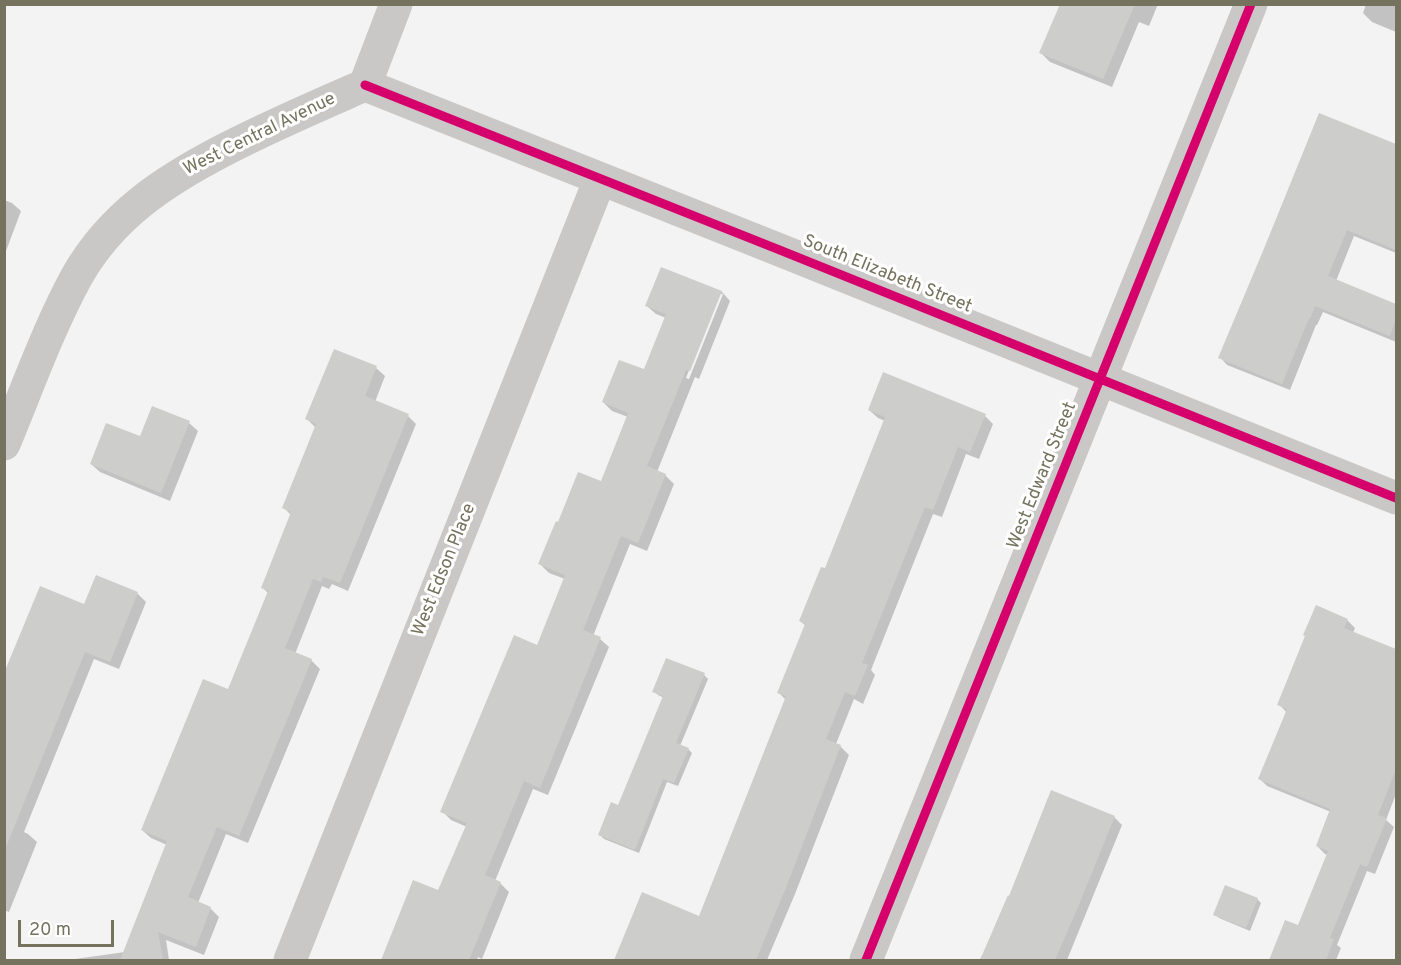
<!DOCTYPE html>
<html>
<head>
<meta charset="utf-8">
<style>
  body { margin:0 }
  #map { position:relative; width:1401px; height:965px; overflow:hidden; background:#f3f3f4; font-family:Overpass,sans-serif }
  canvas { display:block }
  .frame { position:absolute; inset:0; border:6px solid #75735e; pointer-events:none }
  .scale { position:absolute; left:18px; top:920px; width:96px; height:27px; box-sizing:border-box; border:3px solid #75735e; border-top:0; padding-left:8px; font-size:18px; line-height:21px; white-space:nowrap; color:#75735e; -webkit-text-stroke:4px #fff; paint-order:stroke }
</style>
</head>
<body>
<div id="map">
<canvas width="1401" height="965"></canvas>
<div class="frame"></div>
<div class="scale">20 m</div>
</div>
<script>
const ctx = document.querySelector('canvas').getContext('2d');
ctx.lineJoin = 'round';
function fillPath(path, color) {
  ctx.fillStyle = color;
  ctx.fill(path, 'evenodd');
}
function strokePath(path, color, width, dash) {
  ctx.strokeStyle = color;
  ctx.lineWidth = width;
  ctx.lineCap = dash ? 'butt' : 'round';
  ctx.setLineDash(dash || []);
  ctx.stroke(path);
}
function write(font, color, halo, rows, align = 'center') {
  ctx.font = font + ' Overpass,sans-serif';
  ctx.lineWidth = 6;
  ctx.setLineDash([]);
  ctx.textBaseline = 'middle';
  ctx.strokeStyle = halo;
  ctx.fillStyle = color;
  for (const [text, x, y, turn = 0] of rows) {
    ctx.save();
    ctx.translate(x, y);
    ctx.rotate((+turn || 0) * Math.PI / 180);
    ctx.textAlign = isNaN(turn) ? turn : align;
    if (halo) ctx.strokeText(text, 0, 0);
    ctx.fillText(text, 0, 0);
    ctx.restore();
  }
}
const shadow = new Path2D(`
  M 1073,4 L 1158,4 L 1149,26 L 1139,22 L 1112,87 L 1050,62 L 1041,53 Z
  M 1366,4 L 1396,4 L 1396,32 L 1372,22 L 1363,13 Z
  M 1319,115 L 1396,146 L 1396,253 L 1354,236 L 1336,281 L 1396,306 L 1396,342 L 1323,312 L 1317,325 L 1316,325 L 1290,390 L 1227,365 L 1220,357 Z
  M 4,200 L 12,203 L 21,211 L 6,251 Z
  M 662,268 L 722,292 L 730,301 L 699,379 L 695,377 L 657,472 L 665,475 L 674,484 L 647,551 L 630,544 L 593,636 L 600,639 L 609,647 L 548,795 L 533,789 L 495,881 L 500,883 L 509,892 L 482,959 L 478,957 L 477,960 L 382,960 L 414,881 L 439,892 L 467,827 L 451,820 L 442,811 L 538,647 L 565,579 L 549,573 L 540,564 L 559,524 L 602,483 L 628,417 L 612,411 L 603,402 L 644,371 L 666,318 L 656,314 L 647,306 ZM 719,294 L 723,294 L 689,379 L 686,378 Z
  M 376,368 L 385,376 L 375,402 L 408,416 L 416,424 L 348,591 L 332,584 L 329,589 L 322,586 L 295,654 L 311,660 L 320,669 L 248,843 L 226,834 L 198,903 L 210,908 L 219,917 L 204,955 L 166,940 L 169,960 L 68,960 L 125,952 L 167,845 L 151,838 L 142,830 L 229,691 L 268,593 L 263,588 L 292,516 L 284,508 L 316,428 L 307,419 Z
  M 869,410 L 985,416 L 993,424 L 979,459 L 966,454 L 942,517 L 933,514 L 871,670 L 875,675 L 863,704 L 854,699 L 836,744 L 840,746 L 849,755 L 795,894 L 767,960 L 616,960 L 643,894 L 700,918 L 786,700 L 778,692 L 806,626 L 800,621 L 826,570 L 885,421 L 878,418 Z
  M 189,423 L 198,431 L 170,501 L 100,472 L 91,464 L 141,438 Z
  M 97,577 L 138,594 L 146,602 L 119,669 L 94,659 L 24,832 L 28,834 L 37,842 L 9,912 L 4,910 L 4,677 L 85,606 Z
  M 1347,620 L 1355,628 L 1353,633 L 1396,651 L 1396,794 L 1386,820 L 1394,827 L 1375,874 L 1367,871 L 1337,945 L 1341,948 L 1336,960 L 1270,960 L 1286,922 L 1299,927 L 1328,855 L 1325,854 L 1317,846 L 1331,812 L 1267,786 L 1260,779 L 1287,713 L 1279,704 Z
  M 704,675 L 708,679 L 680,746 L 688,749 L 692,753 L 678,786 L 667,782 L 639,853 L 604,839 L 600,835 L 619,807 L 664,698 L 658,695 L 654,691 Z
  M 1114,817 L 1122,825 L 1067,960 L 980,960 L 982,955 L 984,955 Z
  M 1257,899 L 1261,903 L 1250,931 L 1219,918 L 1215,914 Z`);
const building = new Path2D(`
  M 1060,4 L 1135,4 L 1103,79 L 1039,53 Z
  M 1319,113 L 1396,144 L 1396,250 L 1347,230 L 1328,276 L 1396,304 L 1396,319 L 1390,336 L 1315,306 L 1310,319 L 1309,318 L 1282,384 L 1218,358 L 1263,251 Z
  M 661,267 L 722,291 L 690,371 L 686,370 L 647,466 L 666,474 L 638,543 L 621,536 L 583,630 L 601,637 L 573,707 L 540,788 L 524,781 L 485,875 L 501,882 L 469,960 L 381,960 L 413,880 L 438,890 L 467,823 L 440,812 L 514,635 L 537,645 L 565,575 L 538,564 L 556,521 L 558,522 L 578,472 L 601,481 L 628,413 L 602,402 L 619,360 L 644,369 L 666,314 L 645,306 Z
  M 334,349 L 377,366 L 365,396 L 409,414 L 340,583 L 323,577 L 321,582 L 313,579 L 285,648 L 312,659 L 239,836 L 217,827 L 188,897 L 211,907 L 196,947 L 158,932 L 163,960 L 120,960 L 167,841 L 141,830 L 203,679 L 228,689 L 268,591 L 261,588 L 291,512 L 282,508 L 316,424 L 305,419 Z
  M 883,372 L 986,414 L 970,452 L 958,447 L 933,510 L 925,507 L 862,663 L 868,665 L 855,696 L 845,692 L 826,739 L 841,745 L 787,885 L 756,960 L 614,960 L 642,892 L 699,916 L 786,696 L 777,693 L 805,624 L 799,621 L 821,567 L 825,568 L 885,417 L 868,410 Z
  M 152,406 L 190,421 L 161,493 L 90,464 L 106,423 L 140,436 Z
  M 96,575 L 138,592 L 110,662 L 85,652 L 6,847 L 4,847 L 4,673 L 40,586 L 84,604 Z
  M 1316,605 L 1348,619 L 1344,628 L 1396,649 L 1396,769 L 1378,815 L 1387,818 L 1367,867 L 1360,864 L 1330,938 L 1334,939 L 1326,960 L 1269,960 L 1285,920 L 1298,925 L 1328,851 L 1316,846 L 1330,809 L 1258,779 L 1287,709 L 1277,705 L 1305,636 L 1303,635 Z
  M 666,658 L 705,673 L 676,743 L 689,748 L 674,783 L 663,779 L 635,850 L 598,835 L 611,802 L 618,805 L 663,696 L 652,692 Z
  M 1051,790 L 1115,816 L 1078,907 L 1055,960 L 980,960 L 1008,895 L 1009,896 Z
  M 1225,885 L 1258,898 L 1246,928 L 1213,915 Z`);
const minor = new Path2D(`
  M 365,85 C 709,222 1053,358 1396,498
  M 4,444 C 27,389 48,329 77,276 C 111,216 164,181 224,150 C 270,126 317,106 365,85 L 396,4
  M 290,960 L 600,179
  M 866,960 L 1251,4`);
const cycleway = new Path2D(`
  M 365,85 C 709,222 1053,358 1396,498
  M 866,960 L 1251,4`);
const streetNames = [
  ["West Central Avenue",260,135,-26],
  ["South Elizabeth Street",887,275,22],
  ["West Edward Street",1043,476,-68],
  ["West Edson Place",445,570,-68]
];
fillPath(shadow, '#0003');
fillPath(building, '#cdcdcc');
strokePath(minor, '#c9c8c7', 33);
strokePath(cycleway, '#d6006c', 9);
write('18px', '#75735e', '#fff', streetNames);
</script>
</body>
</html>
